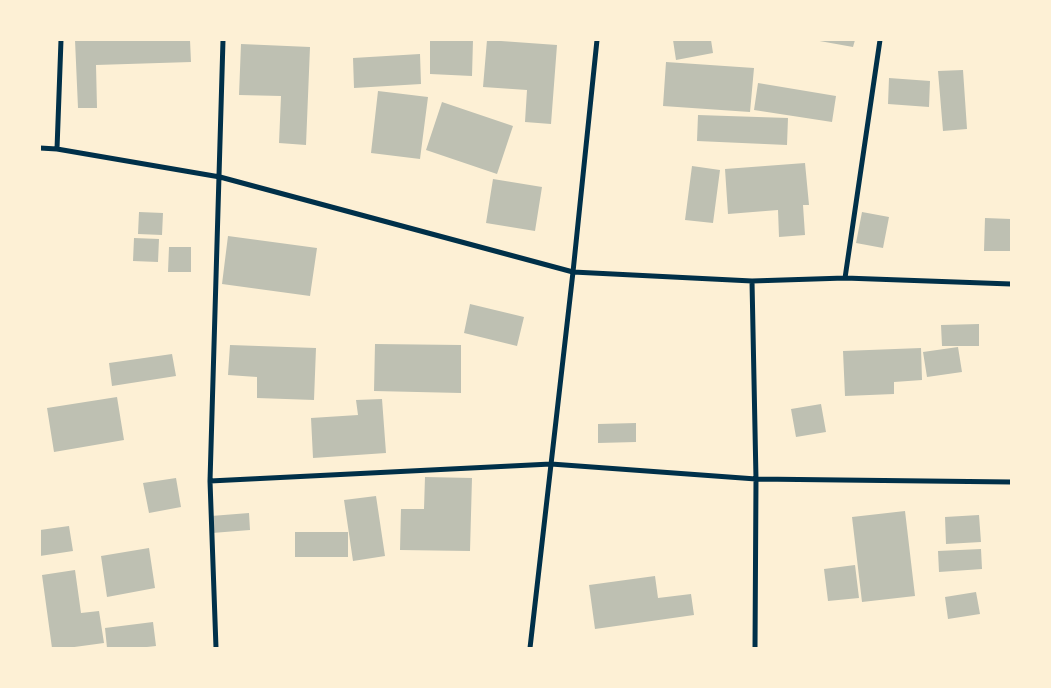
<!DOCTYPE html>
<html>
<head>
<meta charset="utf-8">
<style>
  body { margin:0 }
  #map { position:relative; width:1051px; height:688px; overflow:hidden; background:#fdf0d5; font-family:Merriweather,serif }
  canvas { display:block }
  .frame { position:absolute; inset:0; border:41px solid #fdf0d5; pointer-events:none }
</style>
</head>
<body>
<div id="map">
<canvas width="1051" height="688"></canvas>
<div class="frame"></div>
</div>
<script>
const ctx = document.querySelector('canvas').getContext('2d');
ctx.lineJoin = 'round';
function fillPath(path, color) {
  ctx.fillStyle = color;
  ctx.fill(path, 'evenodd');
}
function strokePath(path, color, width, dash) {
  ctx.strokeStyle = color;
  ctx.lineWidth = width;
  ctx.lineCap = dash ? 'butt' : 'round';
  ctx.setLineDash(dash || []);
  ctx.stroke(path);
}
const building = new Path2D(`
  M 75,40 L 190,40 L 191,62 L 96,65 L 97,108 L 78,108 Z
  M 430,40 L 473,40 L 472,76 L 430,74 Z
  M 487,40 L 557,45 L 551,124 L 525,122 L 527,90 L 483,87 Z
  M 673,40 L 711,40 L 713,53 L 676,60 Z
  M 814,40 L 855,40 L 853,47 Z
  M 241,44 L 310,47 L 306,145 L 279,143 L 281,96 L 239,95 Z
  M 420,54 L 421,84 L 354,88 L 353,58 Z
  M 666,62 L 754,68 L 750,112 L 663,106 Z
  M 963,70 L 967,129 L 943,131 L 938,71 Z
  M 889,78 L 930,81 L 929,107 L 888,104 Z
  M 758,83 L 836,96 L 832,122 L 754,110 Z
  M 378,91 L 428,97 L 420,159 L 371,153 Z
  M 442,102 L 513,126 L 497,174 L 426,150 Z
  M 698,115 L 788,118 L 787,145 L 697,141 Z
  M 805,163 L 809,205 L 803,205 L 805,235 L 779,237 L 778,210 L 728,214 L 725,169 Z
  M 692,166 L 720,170 L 713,223 L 685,220 Z
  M 493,179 L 542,187 L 535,231 L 486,223 Z
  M 139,212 L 163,213 L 162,235 L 138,234 Z
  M 862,212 L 889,217 L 883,248 L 856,243 Z
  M 985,218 L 1011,219 L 1011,251 L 984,251 Z
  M 228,236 L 317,248 L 310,296 L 222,284 Z
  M 134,238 L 159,239 L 158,262 L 133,261 Z
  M 169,247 L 191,247 L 191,272 L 168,272 Z
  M 470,304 L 524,317 L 517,346 L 464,333 Z
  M 979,324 L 979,346 L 942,346 L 941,325 Z
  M 375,344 L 461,345 L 461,393 L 374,391 Z
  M 230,345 L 316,348 L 314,400 L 257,398 L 257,377 L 228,375 Z
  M 958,347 L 962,372 L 927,377 L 923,352 Z
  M 921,348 L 922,380 L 894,382 L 894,394 L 845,396 L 843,351 Z
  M 172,354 L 176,376 L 112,386 L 109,363 Z
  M 117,397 L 124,440 L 54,452 L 47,408 Z
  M 382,399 L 386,453 L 313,458 L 311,418 L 358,415 L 356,400 Z
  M 821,404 L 826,432 L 796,437 L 791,409 Z
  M 636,423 L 636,442 L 598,443 L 598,424 Z
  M 425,477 L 472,478 L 470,551 L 400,550 L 401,509 L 424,509 Z
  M 176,478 L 181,507 L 149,513 L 143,483 Z
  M 376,496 L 385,556 L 353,561 L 344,500 Z
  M 905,511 L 915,596 L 862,602 L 852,517 Z
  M 249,513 L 250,530 L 212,533 L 211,516 Z
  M 979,515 L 981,542 L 946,544 L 945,517 Z
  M 69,526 L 73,551 L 40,556 L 40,530 Z
  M 295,532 L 348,532 L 348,557 L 295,557 Z
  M 149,548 L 155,588 L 107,597 L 101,556 Z
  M 981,549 L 982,569 L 939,572 L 938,551 Z
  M 855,565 L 859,598 L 828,601 L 824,569 Z
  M 75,570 L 81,613 L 99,611 L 104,643 L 67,648 L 52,648 L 42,575 Z
  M 655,576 L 658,598 L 691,594 L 694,615 L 595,629 L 589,585 Z
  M 976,592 L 980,614 L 948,619 L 945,597 Z
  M 153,622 L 156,646 L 138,648 L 107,648 L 105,628 Z`);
const minor = new Path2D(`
  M 40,148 L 57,149 L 220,177 L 573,272 L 752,281 L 845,278 L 1011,284
  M 57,149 L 61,40
  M 845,278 L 880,40
  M 752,281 L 756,479 L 755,648
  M 210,481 L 551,464 L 756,479 L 1011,482
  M 216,648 L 210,481 L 223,40
  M 530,648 L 573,272 L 597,40`);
fillPath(building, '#bec0b2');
strokePath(minor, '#003049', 5);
</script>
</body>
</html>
